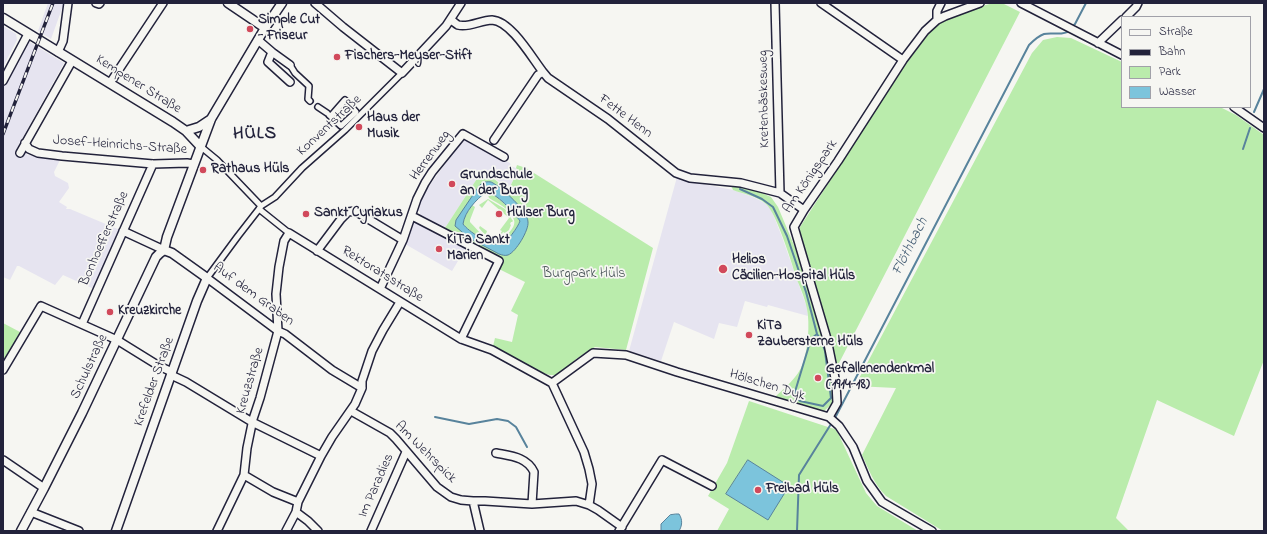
<!DOCTYPE html>
<html>
<head>
<meta charset="utf-8">
<style>
  body { margin:0 }
  #map { position:relative; width:1267px; height:534px; overflow:hidden; background:#f6f6f2; font-family:"Indie Flower",sans-serif }
  canvas { display:block }
  .frame { position:absolute; inset:0; border:4px solid #22223b; pointer-events:none }
  .legend { position:absolute; left:1121px; top:16px; width:130px; height:92px; box-sizing:border-box; background:#f6f6f2; border:1px solid #a1a1a9; margin:0; padding:5px 7px; list-style:none; font-size:12px; color:#22223b }
  .legend li { display:flex; align-items:center; gap:8px; height:20px }
  .legend b { width:20px; border:1px solid #a1a1a9 }
</style>
</head>
<body>
<div id="map">
<canvas width="1267" height="534"></canvas>
<div class="frame"></div>
<ul class="legend">
<li><b style="height:5px;background:#f6f6f2"></b>Straße</li>
<li><b style="height:5px;background:#22223b"></b>Bahn</li>
<li><b style="height:11px;background:#baecac"></b>Park</li>
<li><b style="height:11px;background:#7cc4dc"></b>Wasser</li>
</ul>
</div>
<script>
const ctx = document.querySelector('canvas').getContext('2d');
ctx.lineJoin = 'round';
function fillPath(path, color) {
  ctx.fillStyle = color;
  ctx.fill(path, 'evenodd');
}
function strokePath(path, color, width, dash) {
  ctx.strokeStyle = color;
  ctx.lineWidth = width;
  ctx.lineCap = dash ? 'butt' : 'round';
  ctx.setLineDash(dash || []);
  ctx.stroke(path);
}
function write(font, color, halo, rows, align = 'center') {
  ctx.font = font + ' "Indie Flower",sans-serif';
  ctx.lineWidth = 3.5;
  ctx.setLineDash([]);
  ctx.textBaseline = 'middle';
  ctx.strokeStyle = halo;
  ctx.fillStyle = color;
  for (const [text, x, y, turn = 0] of rows) {
    ctx.save();
    ctx.translate(x, y);
    ctx.rotate((+turn || 0) * Math.PI / 180);
    ctx.textAlign = isNaN(turn) ? turn : align;
    if (halo) ctx.strokeText(text, 0, 0);
    ctx.fillText(text, 0, 0);
    ctx.restore();
  }
}
const built = new Path2D(`
  M 48,3 L 64,3 L 51,39 L 38,31 Z
  M 3,26 L 16,34 L 17,40 L 3,67 Z
  M 28,41 L 64,63 L 17,148 L 27,149 L 27,155 L 61,158 L 54,172 L 55,176 L 68,183 L 69,188 L 59,202 L 67,207 L 66,209 L 70,209 L 120,230 L 94,289 L 63,275 L 55,285 L 19,266 L 17,266 L 10,280 L 3,277 L 3,88 Z
  M 463,139 L 465,139 L 477,146 L 510,163 L 511,166 L 518,169 L 509,189 L 506,188 L 497,180 L 485,174 L 480,174 L 445,228 L 429,219 L 427,221 L 420,217 L 420,212 L 418,211 L 417,208 L 427,189 Z
  M 677,177 L 683,181 L 689,181 L 733,190 L 753,197 L 765,203 L 771,209 L 782,237 L 807,308 L 808,316 L 768,305 L 767,307 L 745,301 L 737,327 L 719,323 L 714,339 L 674,322 L 661,361 L 629,351 Z
  M 417,222 L 467,246 L 452,271 L 405,244 L 413,224 Z`);
const green = new Path2D(`
  M 993,3 L 1002,3 L 1020,12 L 837,367 L 833,346 L 800,235 L 800,227 L 905,65 L 933,28 L 945,20 L 961,12 Z
  M 1057,37 L 1071,38 L 1122,62 L 1122,107 L 1220,107 L 1236,115 L 1264,135 L 1264,360 L 1234,436 L 1157,400 L 1116,518 L 1129,531 L 943,531 L 886,496 C 874,484 869,470 862,455 L 896,388 L 855,386 L 1032,53 L 1043,40 Z
  M 517,165 L 526,168 L 653,248 L 626,350 L 595,347 L 576,359 L 563,371 L 557,375 L 550,375 L 543,373 L 493,346 L 495,338 L 512,342 L 518,315 L 511,311 L 525,282 L 497,268 L 502,259 L 445,230 L 445,228 L 480,174 C 493,173 499,186 509,189 L 518,170 L 516,168 ZM 492,182 L 524,212 L 509,255 L 499,254 L 456,220 Z
  M 730,183 L 755,190 L 771,197 L 778,207 L 796,250 L 814,306 L 826,346 L 831,374 L 833,403 L 824,411 L 816,411 L 774,398 C 784,388 798,378 803,363 C 808,349 810,324 807,309 C 805,299 801,289 797,280 C 792,264 777,214 766,204 C 757,196 743,194 733,190 Z
  M 486,192 C 496,192 513,213 520,221 C 518,227 507,243 500,244 C 490,246 468,231 463,224 L 463,219 L 472,205 L 475,207 L 470,220 L 470,222 C 476,228 483,238 491,240 C 500,243 517,229 514,220 C 511,209 497,203 489,198 L 488,195 L 485,193 Z
  M 488,199 L 505,209 L 513,221 L 512,222 L 511,222 L 510,224 L 511,225 L 509,230 L 505,233 L 503,232 C 502,234 501,236 499,237 C 492,243 483,233 479,228 L 480,226 L 487,231 L 486,234 L 491,237 L 492,235 L 497,238 L 502,231 L 500,230 L 509,218 L 488,200 L 482,208 L 479,205 Z
  M 3,323 L 20,332 L 3,362 Z
  M 749,401 L 831,428 L 835,429 L 838,433 L 866,493 L 877,506 L 918,531 L 717,531 L 729,509 L 708,496 L 727,463 Z`);
const water = new Path2D(`
  M 484,182 C 487,182 491,181 493,183 C 502,188 528,211 528,222 C 529,230 516,252 508,255 C 505,256 502,255 499,254 L 469,238 L 455,226 L 456,220 L 479,186 ZM 486,192 C 496,192 514,213 520,221 C 518,227 507,243 500,244 C 490,246 468,231 463,224 C 465,211 476,200 486,192 Z
  M 748,460 L 789,486 L 768,520 L 726,494 Z
  M 676,514 L 679,514 C 683,520 682,526 679,531 L 661,531 L 661,524 L 670,515 Z`);
const stream = new Path2D(`
  M 1072,27 L 1075,24 L 1086,3
  M 1254,112 L 1264,89
  M 1243,149 L 1250,128
  M 740,189 L 762,199 L 773,207 L 787,236 L 806,292 L 817,334 L 821,340 L 825,351 L 831,398 L 823,406 L 800,401 L 794,395 L 811,339 L 817,334
  M 435,417 L 469,424 L 497,419 L 508,421 L 516,427 L 527,447
  M 797,531 L 799,475 L 836,416 L 1029,45 C 1033,41 1038,36 1044,34 C 1052,32 1063,36 1069,31`);
const pedestrian = new Path2D(`
  M 290,65 L 295,73 L 309,86 L 308,99 L 310,101
  M 318,107 L 327,113
  M 329,115 L 341,126 L 356,112 L 345,100 L 331,116
  M 200,146 L 217,160 L 261,206
  M 261,206 L 275,197 L 302,168 L 345,130 L 402,73
  M 261,206 L 259,209 L 289,233
  M 207,278 L 238,236 L 259,209`);
const minor = new Path2D(`
  M 96,3 L 99,4 L 100,3
  M 315,3 L 343,27 L 402,73 L 446,26 L 461,3
  M 775,3 L 780,193
  M 821,3 L 903,60
  M 1021,3 L 1122,55
  M 1126,17 L 1136,7 L 1138,3
  M 451,20 C 453,21 456,24 458,25 C 469,28 481,20 492,20 C 511,21 532,58 543,72 L 548,78 L 608,119 L 676,173 L 690,178 L 741,183 L 780,193 L 804,210
  M 937,20 L 937,11 L 941,3
  M 258,40 L 272,52 L 268,62 L 290,82
  M 1098,43 L 1122,20
  M 58,52 L 63,41 L 68,3
  M 272,52 L 290,65
  M 3,81 L 28,34
  M 110,83 L 163,3
  M 1234,107 L 1264,128
  M 494,140 L 538,75 L 543,72
  M 25,143 L 29,149 L 38,153 L 62,156 L 153,164 L 187,163 L 194,164
  M 20,153 L 72,61
  M 412,216 L 499,261 L 461,339
  M 123,231 L 164,250
  M 317,251 L 341,219 L 348,212 L 355,211 L 403,240
  M 207,278 L 278,331 L 285,334 L 332,370 L 362,388
  M 380,289 L 403,240 L 417,199 L 425,183 L 432,172 L 463,134 L 504,157
  M 82,324 L 153,164
  M 3,370 L 41,306 L 117,340 L 159,366 L 172,372
  M 171,375 L 186,382 L 252,422 L 321,456
  M 552,383 L 593,353 L 626,355 L 677,372 L 829,417 L 839,426 L 853,447 L 867,481 L 882,502 L 932,531
  M 351,411 L 390,433 L 396,439 L 437,487 L 451,497 L 461,500 L 473,501 L 485,501 L 532,504 L 576,501 L 589,505 L 598,510 L 622,527
  M 829,417 L 837,403 L 836,383 L 827,339 L 794,227 L 804,210 L 838,161 L 903,60 L 925,31 L 937,20 L 945,16 L 980,3
  M 496,453 C 511,456 527,457 534,472 L 532,504
  M 3,460 L 44,488
  M 244,475 L 273,492 L 298,502
  M 473,501 L 480,531
  M 31,512 L 79,531
  M 296,512 L 308,521 L 318,531
  M 217,531 L 244,475 L 247,448 L 253,419 L 260,398 L 278,331 L 276,294 L 279,267 L 284,241 L 289,233 L 461,339 L 492,350 L 552,383 L 584,452 L 589,469 L 592,484 L 589,505
  M 286,531 L 296,512 L 298,502 L 321,456 L 332,437 L 355,404 L 362,388 L 362,381 L 372,351 L 383,330 L 400,302
  M 371,531 L 406,452
  M 619,531 L 662,460 L 712,486`);
const tertiary = new Path2D(`
  M 228,3 L 265,28
  M 3,18 L 173,122 L 186,131 L 200,146
  M 186,131 L 199,127 L 211,119
  M 164,250 L 167,237 L 211,119 L 265,28 L 282,3
  M 21,531 L 44,488 L 82,413 L 156,257 L 160,253 L 164,250
  M 116,531 L 197,301 L 207,278 L 172,253 L 164,250`);
const rail = new Path2D(`
  M 3,134 L 53,3`);
const markers = [
  [250,29,4,"#d1495b"],
  [337,57,4,"#d1495b"],
  [359,127,4,"#d1495b"],
  [203,170,4,"#d1495b"],
  [452,184,4,"#d1495b"],
  [306,214,4,"#d1495b"],
  [499,214,4,"#d1495b"],
  [439,249,4,"#d1495b"],
  [723,269,5,"#d1495b"],
  [110,312,4,"#d1495b"],
  [749,335,4,"#d1495b"],
  [818,378,4,"#d1495b"],
  [758,490,4,"#d1495b"]
];
const poiNames = [
  ["Simple Cut",258,21],
  ["- Friseur",258,37],
  ["Fischers-Meyser-Stift",345,57],
  ["Haus der",367,119],
  ["Musik",367,135],
  ["Rathaus Hüls",211,170],
  ["Grundschule",460,176],
  ["an der Burg",460,192],
  ["Sankt Cyriakus",314,214],
  ["Hülser Burg",507,214],
  ["KiTa Sankt",447,241],
  ["Marien",447,257],
  ["Helios",732,261],
  ["Cäcilien-Hospital Hüls",732,277],
  ["Kreuzkirche",118,312],
  ["KiTa",757,327],
  ["Zaubersterne Hüls",757,343],
  ["Gefallenendenkmal",826,370],
  ["(1914-18)",826,386],
  ["Freibad Hüls",766,490]
];
const streetNames = [
  ["Kempener Straße",138,85,32],
  ["Kretenbäskesweg",765,99,-91],
  ["Fette Henn",625,117,37],
  ["Konventstraße",330,126,-43],
  ["Josef-Heinrichs-Straße",120,146,4],
  ["Herrenweg",431,156,-54],
  ["Am Königspark",811,177,-56],
  ["Bonhoefferstraße",105,239,-66],
  ["Rektoratsstraße",382,275,32],
  ["Auf dem Graben",253,295,36],
  ["Schulstraße",90,367,-65],
  ["Kreuzstraße",251,381,-74],
  ["Krefelder Straße",155,382,-70],
  ["Hölschen Dyk",767,386,17],
  ["Am Wehrspick",425,453,45],
  ["Im Paradies",377,486,-66]
];
const parkNames = [
  ["Burgpark Hüls",584,275]
];
const waterNames = [
  ["Flöthbach",911,247,-63]
];
const districtNames = [
  ["HÜLS",255,135]
];
fillPath(built, '#e6e4f0');
fillPath(green, '#baecac');
fillPath(water, '#7cc4dc');
strokePath(water, '#58839c', 1);
strokePath(stream, '#58839c', 2);
strokePath(pedestrian, '#22223b', 8);
strokePath(minor, '#22223b', 10);
strokePath(tertiary, '#22223b', 11);
strokePath(pedestrian, '#f6f6f2', 5);
strokePath(minor, '#f6f6f2', 7);
strokePath(tertiary, '#f6f6f2', 8);
strokePath(rail, '#22223b', 3.5);
strokePath(rail, '#f6f6f2', 2, [6]);
for (const [x, y, r, color] of markers) {
  const dot = new Path2D();
  dot.arc(x, y, r, 0, 2 * Math.PI);
  ctx.fillStyle = color;
  ctx.fill(dot);
  strokePath(dot, '#f6f6f2', 1.5);
}
write('bold 14px', '#22223b', '#f6f6f2', poiNames, 'left');
write('14px', '#22223b', '#f6f6f2', streetNames);
write('14px', '#485457', '#f6f6f2', parkNames);
write('italic 15px', '#425b73', '#f6f6f2', waterNames);
ctx.letterSpacing = '1px';
write('bold 18px', '#22223b', '#f6f6f2', districtNames);
ctx.letterSpacing = '0px';
</script>
</body>
</html>
